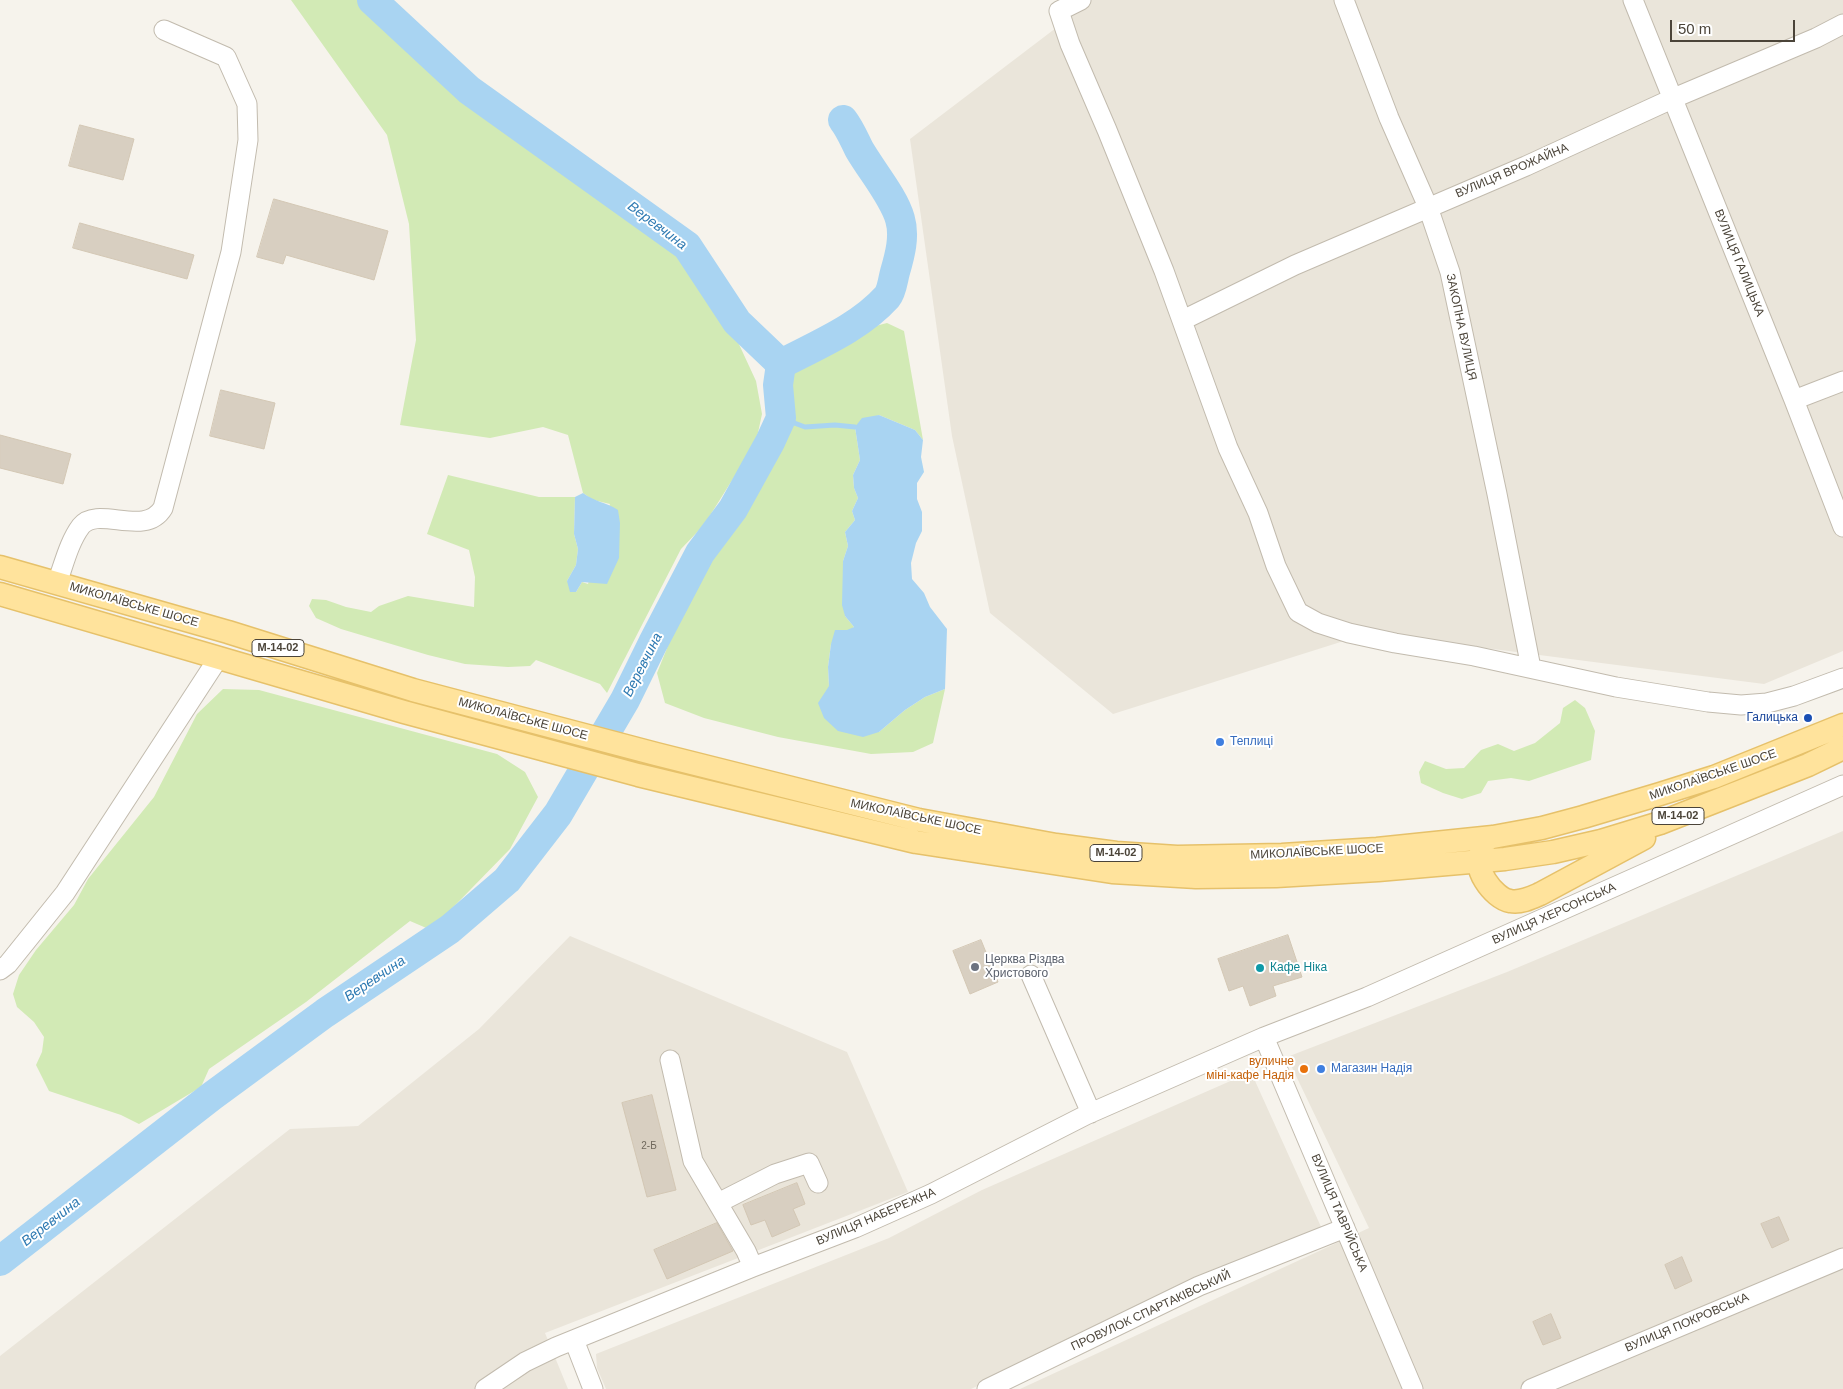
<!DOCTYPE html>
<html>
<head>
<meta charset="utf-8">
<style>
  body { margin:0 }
  #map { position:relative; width:1843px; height:1389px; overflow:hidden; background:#f6f3ec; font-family:Helvetica,sans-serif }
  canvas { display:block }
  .scale { position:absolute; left:1670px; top:20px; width:125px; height:22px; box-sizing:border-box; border:2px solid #4b4439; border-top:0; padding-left:6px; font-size:15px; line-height:18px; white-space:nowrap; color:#4b4439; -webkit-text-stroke:4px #fff; paint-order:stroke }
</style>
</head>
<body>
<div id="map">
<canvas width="1843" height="1389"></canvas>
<div class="scale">50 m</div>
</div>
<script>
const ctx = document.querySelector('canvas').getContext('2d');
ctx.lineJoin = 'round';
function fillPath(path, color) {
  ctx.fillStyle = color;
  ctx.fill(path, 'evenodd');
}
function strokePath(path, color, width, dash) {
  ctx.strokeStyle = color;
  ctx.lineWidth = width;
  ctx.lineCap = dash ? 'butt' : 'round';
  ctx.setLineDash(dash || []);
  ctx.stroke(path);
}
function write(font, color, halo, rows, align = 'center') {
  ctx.font = font + ' Helvetica,sans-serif';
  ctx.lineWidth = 4;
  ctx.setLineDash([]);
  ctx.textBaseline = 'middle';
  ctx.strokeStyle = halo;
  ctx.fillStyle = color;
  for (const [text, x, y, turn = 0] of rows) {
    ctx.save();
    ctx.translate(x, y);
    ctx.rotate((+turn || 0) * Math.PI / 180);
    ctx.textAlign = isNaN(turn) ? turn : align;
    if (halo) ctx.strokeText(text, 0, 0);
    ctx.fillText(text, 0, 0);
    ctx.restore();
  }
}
const residential = new Path2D(`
  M 1072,0 L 1843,0 L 1843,651 L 1764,684 L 1369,633 L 1113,714 L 990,613 L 952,436 L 910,139 L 1073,15 Z
  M 1843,831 L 1843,1389 L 1020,1389 L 1369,1228 L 1287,1057 L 1507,972 Z
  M 570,936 L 847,1052 L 908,1192 L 545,1333 L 568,1389 L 0,1389 L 0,1356 L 290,1129 L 358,1126 L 479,1029 Z
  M 1251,1072 L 1322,1229 L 1058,1347 L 971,1389 L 606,1389 L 597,1368 L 596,1354 L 889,1238 L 982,1190 Z`);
const green = new Path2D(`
  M 291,0 L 370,0 L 477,87 L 654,217 L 731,327 L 756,381 L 762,414 L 756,442 L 704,525 L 681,549 L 607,693 L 600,684 L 536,660 L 530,666 L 508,667 L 465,664 L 428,655 L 341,629 L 316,618 L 309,606 L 312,599 L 326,600 L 346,607 L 371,612 L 379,606 L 408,596 L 474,607 L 475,577 L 469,550 L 427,534 L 448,475 L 539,497 L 575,497 L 574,534 L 578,549 L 576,565 L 567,581 L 576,592 L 582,582 L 588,584 L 610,504 L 593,500 L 583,493 L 568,435 L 543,427 L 490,438 L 400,425 L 416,340 L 409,224 L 387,135 Z
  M 887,323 L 904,331 L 923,440 L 915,430 L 879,415 L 855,427 L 860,460 L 853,475 L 854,488 L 858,498 L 852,511 L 855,520 L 845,532 L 848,546 L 843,561 L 845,616 L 854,627 L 831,644 L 828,667 L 829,686 L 879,732 L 905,710 L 925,697 L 945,689 L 933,743 L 913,752 L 871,754 L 778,737 L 704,718 L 665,703 L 657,673 L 692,586 L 770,467 L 785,437 L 790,414 L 783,395 L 785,378 L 792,369 L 856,331 Z
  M 223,689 L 259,690 L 497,754 L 525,772 L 538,797 L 510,849 L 431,930 L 410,921 L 306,1002 L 209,1069 L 201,1087 L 139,1124 L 121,1115 L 49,1091 L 36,1065 L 42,1052 L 44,1037 L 34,1022 L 17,1007 L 13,994 L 19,975 L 36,950 L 74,905 L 88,879 L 154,797 L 197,714 Z
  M 1575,700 L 1585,708 L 1595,731 L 1591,760 L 1529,781 L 1511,778 L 1488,781 L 1481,793 L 1462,799 L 1443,793 L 1421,783 L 1419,772 L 1425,761 L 1446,769 L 1464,768 L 1481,750 L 1498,744 L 1514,751 L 1535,743 L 1560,723 L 1563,708 Z`);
const water = new Path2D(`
  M 879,415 L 915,430 L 923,440 L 921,457 L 924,472 L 917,483 L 917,499 L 922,512 L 922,531 L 916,543 L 911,563 L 912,579 L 924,593 L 930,607 L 947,629 L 945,689 L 925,697 L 905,710 L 879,732 L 863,737 L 838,731 L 824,718 L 818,703 L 829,686 L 828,667 L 831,644 L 835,630 L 847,630 L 854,627 L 845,616 L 842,605 L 843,561 L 848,546 L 845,532 L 855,520 L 852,511 L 858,498 L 854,488 L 853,475 L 860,460 L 855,427 L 862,418 Z
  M 583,493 C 595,502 606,502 618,510 L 620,523 L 619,558 L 607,584 L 582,582 L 576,592 L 570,592 L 567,581 L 576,565 L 578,549 L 574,534 L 575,497 Z`);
const stream = new Path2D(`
  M 781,418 L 805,427 L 835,425 L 855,427`);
const river = new Path2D(`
  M 781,364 C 817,345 859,328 887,297 C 892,291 893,279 895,272 C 900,255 905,236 900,219 C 894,197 871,170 859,149 C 854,139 850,129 843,120
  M 0,1261 L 212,1096 L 325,1013 L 450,929 L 507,880 L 558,814 L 625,700 L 653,643 L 700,553 L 733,509 L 770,442 L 781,418 L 778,385 L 781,364 L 737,322 L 687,246 L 469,90 L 372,0`);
const building = new Path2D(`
  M 80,125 L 134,139 L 123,180 L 69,166 Z
  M 274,199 L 388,231 L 374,280 L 286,255 L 283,264 L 257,257 Z
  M 80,223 L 194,255 L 187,279 L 73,248 Z
  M 221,390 L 275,403 L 264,449 L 210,436 Z
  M 0,435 L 71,454 L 63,484 L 0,468 Z
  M 1288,935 L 1302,977 L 1273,986 L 1276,996 L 1250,1006 L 1243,986 L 1229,991 L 1218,959 Z
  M 981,940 L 998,982 L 970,994 L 953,951 Z
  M 652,1095 L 676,1190 L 647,1197 L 622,1103 Z
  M 797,1183 L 805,1204 L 793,1209 L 800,1225 L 772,1237 L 765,1220 L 751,1225 L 743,1205 Z
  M 1779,1217 L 1789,1240 L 1772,1248 L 1761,1224 Z
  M 717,1223 L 733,1251 L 667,1279 L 654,1250 Z
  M 1682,1257 L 1692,1281 L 1675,1289 L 1665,1265 Z
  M 1551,1314 L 1561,1338 L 1543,1345 L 1533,1322 Z`);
const minor = new Path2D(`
  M 1081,0 L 1059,11 L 1070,44 L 1107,130 L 1164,271 L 1228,448 L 1258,513 L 1276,566 L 1298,612 L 1318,623 L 1349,633 L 1395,643 L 1474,656 L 1616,687 L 1708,702 L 1741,705 L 1767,703 L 1794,696 L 1843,678
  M 1344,0 L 1389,118 L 1428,207 L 1450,272 L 1497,494 L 1531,668
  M 1633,0 L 1794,400 L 1843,527
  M 1183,320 L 1295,265 L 1526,166 L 1674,98 L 1816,38 L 1843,24
  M 1794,400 L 1843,381
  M 57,583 C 64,564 69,542 81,526 C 98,505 145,538 163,508 L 231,252 L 248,140 L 247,104 L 226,57 L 164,30
  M 0,970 L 8,964 L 65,893 L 219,657
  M 1031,975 L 1091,1113
  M 1264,1037 L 1413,1389
  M 670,1060 L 693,1161 L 746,1251 L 753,1267
  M 718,1203 L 775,1174 L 809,1163 L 818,1183
  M 574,1340 L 593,1389
  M 485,1389 L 525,1362 L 556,1347 L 753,1267 L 855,1228 L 931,1194 L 1086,1115 L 1264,1037 L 1367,997 L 1843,785
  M 987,1389 L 1199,1286 L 1345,1228
  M 1531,1389 L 1843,1258`);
const major = new Path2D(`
  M 0,567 L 228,632 L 413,690 L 656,754 L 919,820 L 1056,845 L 1116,853 L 1177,857 L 1282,855 L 1377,849 L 1493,837 L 1542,828 L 1583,817 L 1660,794 L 1714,777 L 1843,725
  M 0,594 L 404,712 L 638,775 L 916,842 L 1112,872 L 1196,877 L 1276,876 L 1378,870 L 1505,859 L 1553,852 L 1601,841 L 1660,823 L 1808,765 L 1843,748
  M 1483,851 C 1469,865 1494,899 1510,901 C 1521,903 1531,898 1540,894 L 1644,838`);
const markers = [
  [1808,718,5,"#1a4fb4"],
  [1220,742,5,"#3f7fe0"],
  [975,967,5,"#6b7280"],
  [1260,968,5,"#0f9aa8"],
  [1304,1069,5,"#e8710a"],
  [1321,1069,5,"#3f7fe0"]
];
const numberNames = [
  ["2-Б",649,1146]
];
const shields = [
  [278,648,52],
  [1678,816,52],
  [1116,853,52]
];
const shieldNames = [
  ["М-14-02",278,648],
  ["М-14-02",1678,816],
  ["М-14-02",1116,853]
];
const streetNames = [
  ["ВУЛИЦЯ ВРОЖАЙНА",1512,171,-23],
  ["ВУЛИЦЯ ГАЛИЦЬКА",1739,263,68],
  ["ЗАКОПНА ВУЛИЦЯ",1461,327,78],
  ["МИКОЛАЇВСЬКЕ ШОСЕ",134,605,16],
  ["МИКОЛАЇВСЬКЕ ШОСЕ",523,719,15],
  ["МИКОЛАЇВСЬКЕ ШОСЕ",1713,775,-19],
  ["МИКОЛАЇВСЬКЕ ШОСЕ",916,817,12],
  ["МИКОЛАЇВСЬКЕ ШОСЕ",1317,852,-3],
  ["ВУЛИЦЯ ХЕРСОНСЬКА",1554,914,-24],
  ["ВУЛИЦЯ ТАВРІЙСЬКА",1339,1213,67],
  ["ВУЛИЦЯ НАБЕРЕЖНА",876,1217,-23],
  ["ПРОВУЛОК СПАРТАКІВСЬКИЙ",1151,1311,-25],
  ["ВУЛИЦЯ ПОКРОВСЬКА",1687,1323,-23]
];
const transitNames = [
  ["Галицька",1798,718]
];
const shopNames = [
  ["Теплиці",1230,742],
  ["Магазин Надія",1331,1069]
];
const worshipNames = [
  ["Церква Різдва",985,960],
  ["Христового",985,974]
];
const cultureNames = [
  ["Кафе Ніка",1270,968]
];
const foodNames = [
  ["вуличне",1294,1062],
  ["міні-кафе Надія",1294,1076]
];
const waterNames = [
  ["Веревчина",657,226,37],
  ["Веревчина",643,665,-63],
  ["Веревчина",375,979,-34],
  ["Веревчина",51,1222,-38]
];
fillPath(residential, '#eae5da');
fillPath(green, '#d2eab5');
fillPath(water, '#a9d4f2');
strokePath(stream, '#a9d4f2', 5);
strokePath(river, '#a9d4f2', 30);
fillPath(building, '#d8cfc1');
strokePath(building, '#d3c7b4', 1);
strokePath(minor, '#c2bbae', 21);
strokePath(major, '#e6c16a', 25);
strokePath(minor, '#fff', 19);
strokePath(major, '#ffe39c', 22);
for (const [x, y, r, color] of markers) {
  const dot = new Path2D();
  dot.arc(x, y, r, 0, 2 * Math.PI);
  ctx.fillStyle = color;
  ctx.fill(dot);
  strokePath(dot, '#fff', 2);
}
write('10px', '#6e675b', null, numberNames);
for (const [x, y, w] of shields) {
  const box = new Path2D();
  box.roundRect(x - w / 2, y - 8.5, w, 17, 4);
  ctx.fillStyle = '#fff';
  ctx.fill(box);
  strokePath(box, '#4b4439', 1);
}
write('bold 11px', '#4b4439', null, shieldNames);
write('12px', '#4b4439', '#fff', streetNames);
write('12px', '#164399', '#fff', transitNames, 'right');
write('12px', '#366cbe', '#fff', shopNames, 'left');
write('12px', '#5b616d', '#fff', worshipNames, 'left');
write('12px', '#0d838f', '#fff', cultureNames, 'left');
write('12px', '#c56008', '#fff', foodNames, 'right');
write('italic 14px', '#2e7ab2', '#fff', waterNames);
</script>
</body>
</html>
